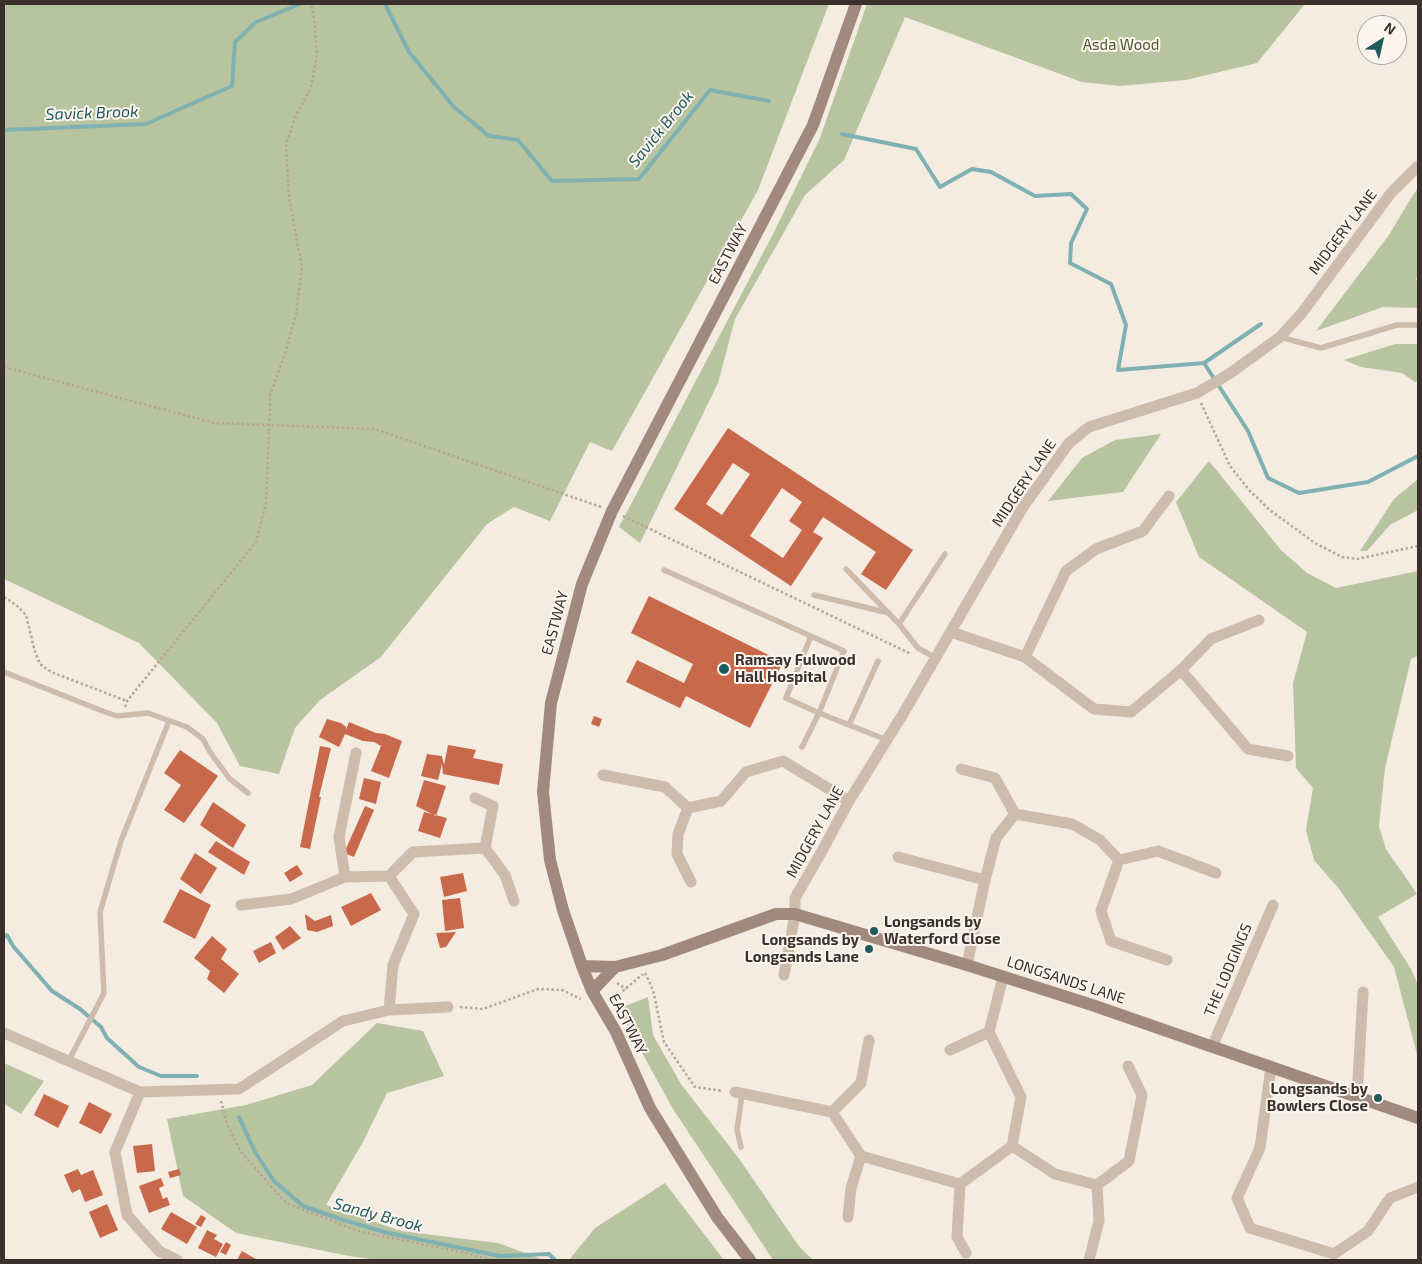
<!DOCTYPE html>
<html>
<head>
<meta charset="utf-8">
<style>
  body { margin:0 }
  #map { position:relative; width:1422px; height:1264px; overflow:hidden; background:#f4ebe1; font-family:"Exo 2",sans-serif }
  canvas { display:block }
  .frame { position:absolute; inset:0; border:5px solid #3b302b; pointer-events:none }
  .north { position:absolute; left:1357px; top:15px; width:50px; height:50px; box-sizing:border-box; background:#fbf5ee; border:1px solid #aea6a0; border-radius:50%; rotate:35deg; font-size:14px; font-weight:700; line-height:20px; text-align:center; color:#3b302b }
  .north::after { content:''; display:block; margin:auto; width:18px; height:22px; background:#1f5a5e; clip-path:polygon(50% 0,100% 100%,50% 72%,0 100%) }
</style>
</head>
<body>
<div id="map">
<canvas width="1422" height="1264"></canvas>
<div class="frame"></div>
<div class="north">N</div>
</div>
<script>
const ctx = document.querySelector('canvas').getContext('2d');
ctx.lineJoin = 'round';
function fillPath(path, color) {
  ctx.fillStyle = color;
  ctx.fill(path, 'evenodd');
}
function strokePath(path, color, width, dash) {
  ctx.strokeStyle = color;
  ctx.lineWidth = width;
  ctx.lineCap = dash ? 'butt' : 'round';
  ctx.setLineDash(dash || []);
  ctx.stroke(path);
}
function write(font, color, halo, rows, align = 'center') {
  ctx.font = font + ' "Exo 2",sans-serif';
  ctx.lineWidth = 4;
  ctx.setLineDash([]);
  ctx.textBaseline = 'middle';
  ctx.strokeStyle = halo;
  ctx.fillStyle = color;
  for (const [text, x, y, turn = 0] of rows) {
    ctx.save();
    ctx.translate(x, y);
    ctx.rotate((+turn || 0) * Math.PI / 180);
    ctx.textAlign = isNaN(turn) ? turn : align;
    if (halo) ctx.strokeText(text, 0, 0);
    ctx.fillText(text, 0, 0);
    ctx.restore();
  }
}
const green = new Path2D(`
  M 4,4 L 829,4 L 758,190 L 612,451 L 590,442 L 550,521 L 514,507 L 487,524 L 381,657 L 320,700 L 295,728 L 279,774 L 240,766 L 217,723 L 139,643 L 4,579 Z
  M 867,4 L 1305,4 L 1257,63 L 1186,80 L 1120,86 L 1082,82 L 905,17 L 844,160 L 805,195 L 735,319 L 718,383 L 640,543 L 619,527 L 773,234 L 820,138 Z
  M 1418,188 L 1418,273 L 1416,280 L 1418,282 L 1418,308 L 1383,307 L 1316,331 L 1389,235 L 1411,198 Z
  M 1395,344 L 1418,344 L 1418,382 L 1415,382 L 1402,373 L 1361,367 L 1344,360 Z
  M 1161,434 L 1123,492 L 1048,501 L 1082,458 L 1115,440 Z
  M 1209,461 L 1281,550 L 1307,573 L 1336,588 L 1418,571 L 1418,656 L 1411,659 L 1385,768 L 1379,826 L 1386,849 L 1417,894 L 1378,917 L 1411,969 L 1418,985 L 1418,1058 L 1394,967 L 1339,889 L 1314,860 L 1306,830 L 1313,788 L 1296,768 L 1293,683 L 1307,632 L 1199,557 L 1176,502 Z
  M 1418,479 L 1418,510 L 1390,525 L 1367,551 L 1360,551 L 1394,499 Z
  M 648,997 L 653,1035 L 681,1084 L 740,1160 L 798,1245 L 813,1260 L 773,1260 L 673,1109 L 618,1009 Z
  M 377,1023 L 423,1031 L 444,1076 L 387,1093 L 363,1142 L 326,1205 L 401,1231 L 498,1243 L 544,1260 L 378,1260 L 349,1256 L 236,1233 L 183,1196 L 167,1119 L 246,1105 L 312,1085 Z
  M 4,1063 L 44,1081 L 21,1114 L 4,1104 Z
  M 665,1183 L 724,1260 L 569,1260 L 595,1228 Z`);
const stream = new Path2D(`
  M 385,4 L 409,52 L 454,107 L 489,136 L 518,140 L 552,181 L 639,179 L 710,90 L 769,101
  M 4,130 L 146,124 L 232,86 L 235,42 L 256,22 L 300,4
  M 842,134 L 916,149 L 940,187 L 972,169 L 991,172 L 1035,196 L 1071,194 L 1087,209 L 1071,243 L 1070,263 L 1111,284 L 1126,325 L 1118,370 L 1204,363 L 1248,431 L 1268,478 L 1299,493 L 1368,482 L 1418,456
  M 1204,363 L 1261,324
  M 4,937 L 7,935 L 13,946 L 52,991 L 80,1009 L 101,1027 L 107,1038 L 139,1067 L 161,1076 L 197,1076
  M 239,1117 L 255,1152 L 274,1181 L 303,1206 L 340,1219 L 388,1233 L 500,1256 L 549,1254 L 555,1260`);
const building = new Path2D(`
  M 728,428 L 913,550 L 886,590 L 861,574 L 876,552 L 823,517 L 813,532 L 823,538 L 791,586 L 674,509 ZM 733,463 L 750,474 L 722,515 L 706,504 ZM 782,488 L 802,502 L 789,521 L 802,530 L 783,558 L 750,536 Z
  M 649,596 L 783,662 L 750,728 L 686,696 L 680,708 L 626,682 L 637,660 L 684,683 L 693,664 L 631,633 Z
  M 594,716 L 602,719 L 599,727 L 591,724 Z
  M 327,719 L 341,723 L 346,727 L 346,730 L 349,722 L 376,733 L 385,734 L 402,741 L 389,778 L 371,771 L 381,746 L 374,742 L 363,741 L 345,734 L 339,747 L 319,737 Z
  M 448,745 L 476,750 L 473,758 L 503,764 L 499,785 L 443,774 L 442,764 L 438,780 L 421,776 L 427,754 L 442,756 L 444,765 Z
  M 320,746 L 331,748 L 319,797 L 321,797 L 310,849 L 300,847 Z
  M 180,750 L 218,776 L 184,823 L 164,810 L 181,785 L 164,773 Z
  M 364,778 L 381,782 L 376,804 L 359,799 Z
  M 424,780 L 446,786 L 436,816 L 416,806 Z
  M 213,802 L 246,825 L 233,848 L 200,825 Z
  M 365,806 L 374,810 L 354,857 L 344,853 Z
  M 424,812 L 447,818 L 440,838 L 418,831 Z
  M 216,841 L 250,862 L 244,875 L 208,852 Z
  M 195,853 L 217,868 L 201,894 L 180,879 Z
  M 297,865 L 303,874 L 290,882 L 284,873 Z
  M 463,873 L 467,891 L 444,897 L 440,877 Z
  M 180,889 L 211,905 L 195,939 L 163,922 Z
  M 371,893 L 381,910 L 351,926 L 341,907 Z
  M 460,898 L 464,928 L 445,931 L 442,900 Z
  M 305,914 L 315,921 L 331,915 L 333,926 L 317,932 L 307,930 Z
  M 290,926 L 301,938 L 283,950 L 275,937 Z
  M 456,932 L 446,947 L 440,948 L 436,933 Z
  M 212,936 L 227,949 L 221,959 L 239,974 L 224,993 L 207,979 L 210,971 L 194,958 Z
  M 271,942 L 276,953 L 259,963 L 253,951 Z
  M 44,1094 L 69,1106 L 58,1128 L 34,1115 Z
  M 89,1102 L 112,1114 L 101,1134 L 79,1123 Z
  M 152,1144 L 155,1171 L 137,1173 L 133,1146 Z
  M 78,1169 L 81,1175 L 93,1170 L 103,1195 L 85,1202 L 80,1189 L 72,1193 L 64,1175 Z
  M 179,1169 L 181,1175 L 170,1178 L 168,1172 Z
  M 161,1178 L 164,1186 L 159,1188 L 163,1199 L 167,1197 L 170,1205 L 149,1213 L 139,1186 Z
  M 107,1204 L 118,1230 L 100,1238 L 89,1212 Z
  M 171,1212 L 197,1227 L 187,1244 L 161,1229 Z
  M 201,1215 L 206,1218 L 201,1227 L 195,1224 Z
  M 207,1230 L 217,1235 L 214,1239 L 223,1244 L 216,1257 L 198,1248 Z
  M 226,1242 L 231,1245 L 226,1255 L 220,1252 Z
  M 242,1251 L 254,1258 L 259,1260 L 237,1260 Z`);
const path = new Path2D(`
  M 4,367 L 214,423 L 375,429 L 601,507
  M 1201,403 L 1230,466 L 1250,491 L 1271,511 L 1315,543 L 1342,557 L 1357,559 L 1418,546
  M 270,411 L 270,395 L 285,354 L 296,314 L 302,267 L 289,198 L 286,144 L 297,113 L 311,88 L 317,53 L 314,18 L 311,4
  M 623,516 L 911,654
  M 4,597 L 16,605 L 26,615 L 35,652 L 40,664 L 51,672 L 127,701
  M 125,707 L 127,701 L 256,542 L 266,503 L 269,431
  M 645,973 L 653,990 L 664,1042 L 695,1087 L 723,1091
  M 617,983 L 626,989
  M 613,1001 L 612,1000 L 643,974
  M 460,1007 L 483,1009 L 538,989 L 562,990 L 581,999
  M 221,1101 L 227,1124 L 241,1152 L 286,1203 L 358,1231 L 466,1253 L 492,1260`);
const lane = new Path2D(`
  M 1280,337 L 1321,348 L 1397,325 L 1418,325
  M 846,569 L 899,624 L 918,648 L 936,658
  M 664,570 L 844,651 L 819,713 L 802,747
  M 814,595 L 889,613
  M 899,624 L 945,554
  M 811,636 L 786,698 L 819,713 L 887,740
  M 4,672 L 105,712 L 117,716 L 148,713 L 187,727 L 203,739 L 210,752 L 229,778 L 248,793
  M 849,725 L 878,661
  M 68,1062 L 104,993 L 100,912 L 121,841 L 169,721
  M 741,1147 L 737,1130 L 742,1094`);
const street = new Path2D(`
  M 951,632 L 1025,657 L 1094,709 L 1131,712 L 1181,670 L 1211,639 L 1259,620
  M 1025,657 L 1066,571 L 1096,549 L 1143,531 L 1169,496
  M 1181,670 L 1248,749 L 1288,756
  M 961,769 L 995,778 L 1015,814
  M 603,775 L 665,787 L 688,808 L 721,801 L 746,772 L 783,761 L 849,801
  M 475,798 L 493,806 L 485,848
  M 688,808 L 678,834 L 677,854 L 691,882
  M 898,857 L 985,880
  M 1119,860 L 1101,911 L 1111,941 L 1167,960
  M 1119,860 L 1158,851 L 1216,873
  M 389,876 L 413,852 L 485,848 L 505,875 L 514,901
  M 345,877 L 339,837 L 356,753
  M 241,905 L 291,899 L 345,877 L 389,876 L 414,914 L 393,965 L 389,1010
  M 967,965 L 985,880 L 996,838 L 1015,814 L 1072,824 L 1100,840 L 1119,860
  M 784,975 L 795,914 L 795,898 L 822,851 L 849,801 L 903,714 L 1023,507 L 1069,443 L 1089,427 L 1197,393 L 1229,374 L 1280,337 L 1301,314 L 1391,193 L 1418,166
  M 4,1033 L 140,1092 L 239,1089 L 343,1021 L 389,1010 L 448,1007
  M 1212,1047 L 1273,905
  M 950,1050 L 989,1032
  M 1271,1067 L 1260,1148 L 1237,1198 L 1250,1228 L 1334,1254 L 1368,1231 L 1390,1198 L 1418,1187
  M 140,1092 L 115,1152 L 127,1215 L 159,1251 L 177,1260
  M 735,1092 L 832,1112 L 861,1156 L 960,1184 L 1012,1146 L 1021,1097 L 989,1032 L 1003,977
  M 1357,1098 L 1363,992
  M 832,1112 L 861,1083 L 869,1040
  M 1012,1146 L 1055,1174 L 1097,1185 L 1129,1161 L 1142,1095 L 1128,1066
  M 960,1184 L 957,1237 L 966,1253
  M 848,1217 L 851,1188 L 861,1156
  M 1089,1260 L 1099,1221 L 1097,1185`);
const secondary = new Path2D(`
  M 582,966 L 615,967 L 662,955 L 776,914 L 795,914 L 967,965 L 1092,1005 L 1418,1118
  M 592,991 L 615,967
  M 750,1260 L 717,1217 L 650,1108 L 616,1032 L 592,991 L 582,966 L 563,910 L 550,860 L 543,792 L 551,703 L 582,584 L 612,511 L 813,125 L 856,4`);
const pathBridge = new Path2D(`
  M 269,431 L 270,411`);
const markers = [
  [724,669,6,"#1f5a5e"],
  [874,931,5,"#1f5a5e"],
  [869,949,5,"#1f5a5e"],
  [1378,1098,5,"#1f5a5e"]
];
const parkNames = [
  ["Asda Wood",1121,45]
];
const streetNames = [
  ["MIDGERY LANE",1343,232,-53],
  ["EASTWAY",728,254,-62],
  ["MIDGERY LANE",1024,483,-56],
  ["EASTWAY",555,623,-75],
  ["MIDGERY LANE",815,832,-61],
  ["THE LODGINGS",1228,970,-67],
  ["LONGSANDS LANE",1066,980,18],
  ["EASTWAY",628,1024,63]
];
const poiNames = [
  ["Ramsay Fulwood",735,660],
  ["Hall Hospital",735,677],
  ["Longsands by",884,922],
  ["Waterford Close",884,939],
  ["Longsands by",859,940,"right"],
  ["Longsands Lane",859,957,"right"],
  ["Longsands by",1368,1089,"right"],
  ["Bowlers Close",1368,1106,"right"]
];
const waterNames = [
  ["Savick Brook",92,113,-2],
  ["Savick Brook",661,129,-51],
  ["Sandy Brook",378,1215,15]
];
fillPath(green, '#b8c4a0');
strokePath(stream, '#7fb0b2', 4);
fillPath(building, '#c8694b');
strokePath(path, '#b9a596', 2.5, [2.5, 2.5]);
strokePath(lane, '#cdbbac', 5.5);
strokePath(street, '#cdbbac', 11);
strokePath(secondary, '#a18a7d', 12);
strokePath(pathBridge, '#b9a596', 2.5, [2.5, 2.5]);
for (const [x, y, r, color] of markers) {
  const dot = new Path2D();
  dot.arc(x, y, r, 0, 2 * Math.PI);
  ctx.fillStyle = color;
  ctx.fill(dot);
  strokePath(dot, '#fbf5ee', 2);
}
write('15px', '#4a5a2e', '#fbf5ee', parkNames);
write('15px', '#3b302b', '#fbf5ee', streetNames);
write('bold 15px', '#3b302b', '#fbf5ee', poiNames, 'left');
write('italic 16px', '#1f5a5e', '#fbf5ee', waterNames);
</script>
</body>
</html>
